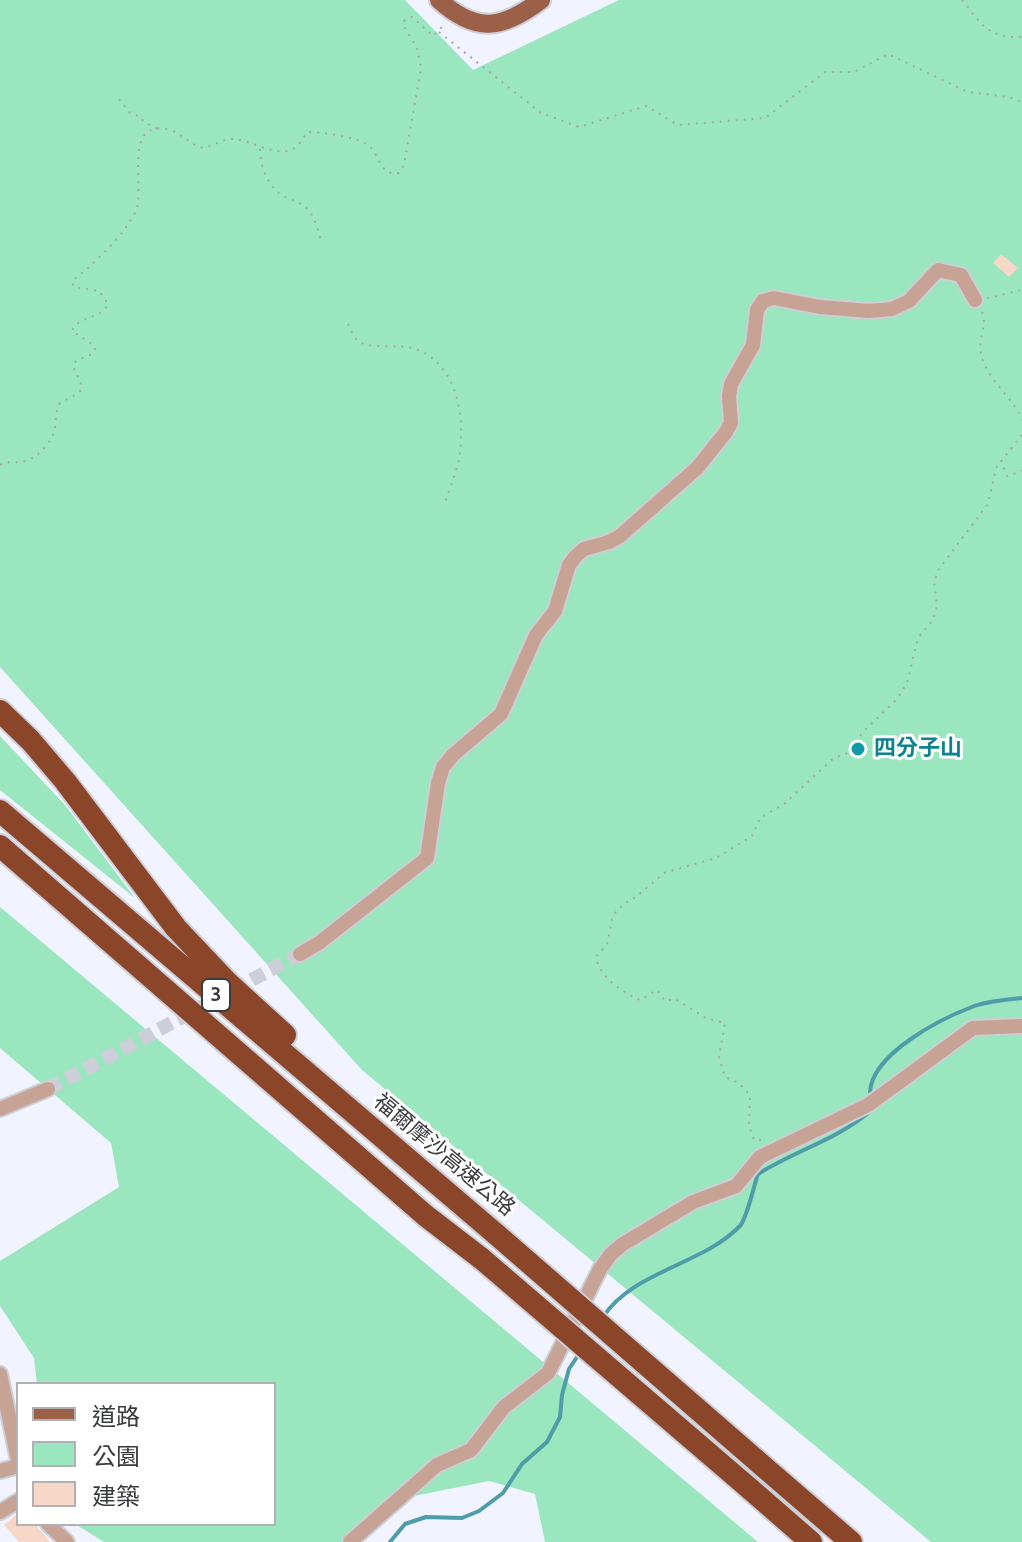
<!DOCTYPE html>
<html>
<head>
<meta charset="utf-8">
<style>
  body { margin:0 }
  #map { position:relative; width:1022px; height:1542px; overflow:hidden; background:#f1f3fe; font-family:Cabin,"Noto Sans TC",sans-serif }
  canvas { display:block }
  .legend { position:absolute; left:16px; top:1382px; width:260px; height:144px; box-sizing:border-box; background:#fff; border:2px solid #b0b1b2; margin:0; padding:10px 14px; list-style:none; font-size:24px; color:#3a3b3f }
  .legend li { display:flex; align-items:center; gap:16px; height:40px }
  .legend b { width:40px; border:2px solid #b0b1b2 }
</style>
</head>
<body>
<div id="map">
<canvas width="1022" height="1542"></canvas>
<ul class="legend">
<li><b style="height:10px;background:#9c5f47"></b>道路</li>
<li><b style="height:22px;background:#9ae6be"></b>公園</li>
<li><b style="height:22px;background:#f7d7c8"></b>建築</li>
</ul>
</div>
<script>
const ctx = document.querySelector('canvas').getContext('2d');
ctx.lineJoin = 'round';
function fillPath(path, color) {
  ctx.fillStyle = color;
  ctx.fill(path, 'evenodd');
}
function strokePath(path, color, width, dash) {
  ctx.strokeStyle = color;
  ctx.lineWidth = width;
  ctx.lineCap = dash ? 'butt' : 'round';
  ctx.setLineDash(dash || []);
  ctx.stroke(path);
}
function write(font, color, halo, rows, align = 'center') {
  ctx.font = font + ' Cabin,"Noto Sans TC",sans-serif';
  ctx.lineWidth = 6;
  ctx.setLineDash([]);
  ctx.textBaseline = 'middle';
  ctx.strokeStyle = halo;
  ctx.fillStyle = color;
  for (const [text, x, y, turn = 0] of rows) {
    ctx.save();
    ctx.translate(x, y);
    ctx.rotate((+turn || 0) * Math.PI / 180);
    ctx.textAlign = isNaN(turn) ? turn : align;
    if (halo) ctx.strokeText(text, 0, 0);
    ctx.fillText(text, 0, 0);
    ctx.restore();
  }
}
const green = new Path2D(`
  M 0,0 L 405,0 L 473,70 L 619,0 L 1022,0 L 1022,1542 L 931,1542 L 362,1070 L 0,667 Z
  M 0,736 L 65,805 L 135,898 L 0,790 Z
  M 0,907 L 758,1542 L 545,1542 L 535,1494 L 489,1481 L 399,1499 L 350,1542 L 104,1542 L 75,1524 L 274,1524 L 274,1384 L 37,1384 L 34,1358 L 0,1306 L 0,1261 L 119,1187 L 111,1143 L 0,1048 Z`);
const stream = new Path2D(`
  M 870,1092 C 872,1054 940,1019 972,1007 C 987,1001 1006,1000 1022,998
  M 603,1317 C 633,1271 702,1265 740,1226 C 747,1218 754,1185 758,1174 C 794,1151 836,1140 868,1113
  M 390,1542 L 405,1524 L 426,1517 L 462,1518 L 479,1511 L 503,1493 L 522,1464 L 547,1442 L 560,1417 L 562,1395 L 569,1369 L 581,1351`);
const building = new Path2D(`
  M 1001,254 L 1018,268 L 1009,277 L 993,263 Z
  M 18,1513 L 18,1524 L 35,1524 L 50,1542 L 19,1542 L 4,1525 Z`);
const minorTunnel = new Path2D(`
  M 48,1089 L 300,954`);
const path = new Path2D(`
  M 962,0 C 982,25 987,38 1022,37
  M 439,32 L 541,113 L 579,127 L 646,106 L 678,125 L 765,118 L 825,72 L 854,72 L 888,54 L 968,92 L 1009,97 L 1022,102
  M 119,99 L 130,113 L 141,117 L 143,121 L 158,129
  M 260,149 C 260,166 268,188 285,197 C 293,201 301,202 307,209 C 316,218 318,232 322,243
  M 987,298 C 997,297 1017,290 1022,290
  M 982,312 C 989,326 975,339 983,361 C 992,384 1013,398 1022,420
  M 348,324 C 350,329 353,336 357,340 C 366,350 398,344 412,348 C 455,360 465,412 460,452 C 458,470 449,489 444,506
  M 1001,460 L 1007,476 L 1022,471
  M 0,465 C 9,460 16,464 25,461 C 38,458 53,441 55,428 C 56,418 55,413 60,403 C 85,389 86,394 73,366 L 76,361 L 92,354 L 95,349 L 92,344 L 72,331 C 80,314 101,320 108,304 L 99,291 L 74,287 L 72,282 C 76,277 81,274 86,270 C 103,254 124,234 135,213 C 147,191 120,117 170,130 C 183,134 190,145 203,148 C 214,146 222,139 233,139 C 251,139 277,160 296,147 C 301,143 303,137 308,132 C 322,132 355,137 367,144 C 380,153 379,177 399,173 L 404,165 L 421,68 L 417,48 L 405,28 L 404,21 L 412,17 L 433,36 L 445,24
  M 761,1140 L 754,1140 L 749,1126 L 750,1095 L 739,1083 L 725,1077 L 719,1057 L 725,1023 L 706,1018 L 675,999 L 665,1001 L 657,990 L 640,1000 C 622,992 600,978 596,957 L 607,944 L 613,915 L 624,904 L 636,897 L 664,873 L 716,858 L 752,836 L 760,818 L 784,804 L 834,758 L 850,752 L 862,733 L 897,699 L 907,683 L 918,638 L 933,620 L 937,606 L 934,581 L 939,569 L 988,504 L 996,468 L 1022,435`);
const minor = new Path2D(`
  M 300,954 L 319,943 L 427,858 L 438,783 L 443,767 L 453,755 L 501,714 L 536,635 L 555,611 L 569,565 L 575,557 L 584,549 L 609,542 L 620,536 L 697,468 L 726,432 L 731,423 L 729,396 L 731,384 L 753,345 L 757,310 L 763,301 L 774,298 L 820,307 L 869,311 L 892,309 L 909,301 L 938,270 L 961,275 L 975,300
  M 0,1109 L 48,1089
  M 0,1374 L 18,1460
  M 0,1471 L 18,1466
  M 0,1512 L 18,1501
  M 48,1524 L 67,1542
  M 350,1542 L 437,1465 L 471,1450 L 504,1407 L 548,1373 L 600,1269 L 611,1254 L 623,1244 L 693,1202 L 736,1186 L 760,1157 L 868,1105 L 973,1028 L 1022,1026`);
const major = new Path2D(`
  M 439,0 C 477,35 504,28 541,0`);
const highway = new Path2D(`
  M 0,711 L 31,741 L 65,781 L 176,928 L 228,983 L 285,1035
  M 0,811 L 497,1235
  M 0,846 L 426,1216 L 482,1259
  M 764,1467 L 851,1542
  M 749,1488 L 811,1542`);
const highwayBridge = new Path2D(`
  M 497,1235 L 764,1467
  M 482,1259 L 749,1488`);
const markers = [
  [858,749,8,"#0f9aa8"]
];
const shields = [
  [216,995,28]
];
const shieldNames = [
  ["3",216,995]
];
const cultureNames = [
  ["四分子山",874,749]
];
const streetNames = [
  ["福爾摩沙高速公路",444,1155,40]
];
fillPath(green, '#9ae6be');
strokePath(stream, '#4e9da9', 4);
fillPath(building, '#f7d7c8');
strokePath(minorTunnel, '#ccced8', 14, [14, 7]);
strokePath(minor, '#ccced8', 18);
strokePath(major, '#ccced8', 22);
strokePath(highway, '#ccced8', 26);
strokePath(path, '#a5a6af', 2, [2, 6]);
strokePath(minor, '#c7a396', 14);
strokePath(major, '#9c5f47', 18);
strokePath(highway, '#8b4529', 22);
strokePath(highwayBridge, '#ccced8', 26, []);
strokePath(highwayBridge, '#8b4529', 22);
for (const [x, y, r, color] of markers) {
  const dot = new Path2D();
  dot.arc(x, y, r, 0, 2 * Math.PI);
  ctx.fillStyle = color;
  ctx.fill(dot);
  strokePath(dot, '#fff', 3);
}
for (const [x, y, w] of shields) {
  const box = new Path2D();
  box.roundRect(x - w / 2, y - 16, w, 32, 6);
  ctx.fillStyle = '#fff';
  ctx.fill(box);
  strokePath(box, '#3a3b3f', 2);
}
write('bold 20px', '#3a3b3f', null, shieldNames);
write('bold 22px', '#0d838f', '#fff', cultureNames, 'left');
write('22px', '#3a3b3f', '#fff', streetNames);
</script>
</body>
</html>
